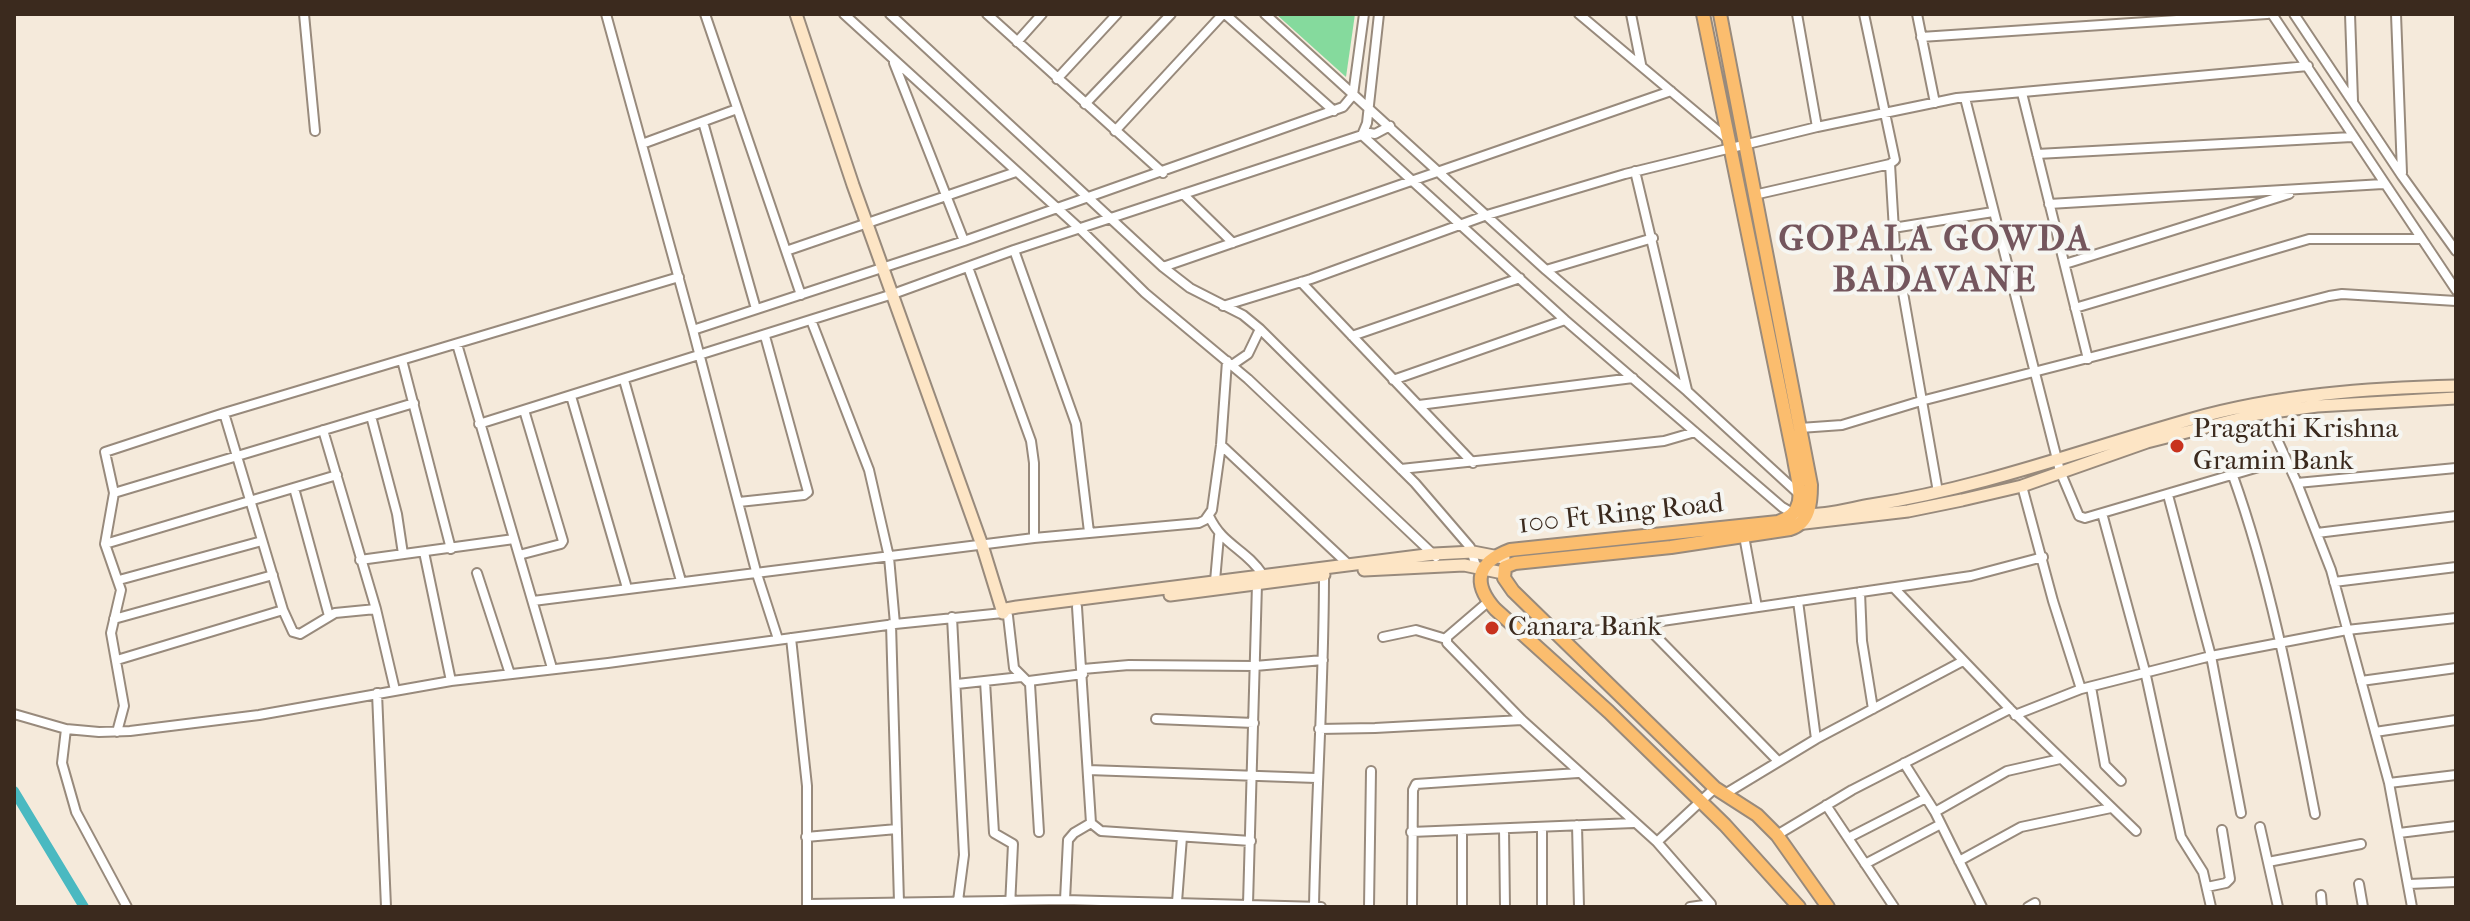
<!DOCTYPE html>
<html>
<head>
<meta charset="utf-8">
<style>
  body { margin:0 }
  #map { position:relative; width:2470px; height:921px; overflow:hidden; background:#f5eadb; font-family:"IM FELL French Canon",serif }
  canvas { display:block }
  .frame { position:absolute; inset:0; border:16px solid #3b2a1e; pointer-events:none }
</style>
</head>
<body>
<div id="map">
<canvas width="2470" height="921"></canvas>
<div class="frame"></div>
</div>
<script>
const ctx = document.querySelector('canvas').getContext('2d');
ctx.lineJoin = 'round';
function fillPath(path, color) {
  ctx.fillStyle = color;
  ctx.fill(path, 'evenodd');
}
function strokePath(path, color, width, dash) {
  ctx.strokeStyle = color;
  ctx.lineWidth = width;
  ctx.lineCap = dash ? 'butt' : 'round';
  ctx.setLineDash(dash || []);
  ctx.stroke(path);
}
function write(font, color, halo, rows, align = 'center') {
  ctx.font = font + ' "IM FELL French Canon",serif';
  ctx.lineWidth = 8;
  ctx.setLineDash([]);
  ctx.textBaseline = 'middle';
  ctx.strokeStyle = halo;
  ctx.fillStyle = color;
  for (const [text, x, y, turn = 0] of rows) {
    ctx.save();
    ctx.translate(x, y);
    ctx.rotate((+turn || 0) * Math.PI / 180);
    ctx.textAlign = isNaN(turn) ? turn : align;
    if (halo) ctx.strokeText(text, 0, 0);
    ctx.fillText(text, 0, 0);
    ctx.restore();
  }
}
const green = new Path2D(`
  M 1276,14 L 1355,14 L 1346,77 Z`);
const canal = new Path2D(`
  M 14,791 L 84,907`);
const street = new Path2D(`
  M 304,14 L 315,131
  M 606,14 L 693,330 L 756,571 L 778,639
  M 705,14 L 801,295
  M 844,14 L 1080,229 L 1145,293 L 1248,379 L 1436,557
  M 890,14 L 1163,267 L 1190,288 L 1243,315 L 1260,329 L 1415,483 L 1470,547 L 1476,566
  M 987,14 L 1163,173
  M 1225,14 L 1334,111
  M 1265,14 L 1546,270 L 1687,391 L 1799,494
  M 1579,14 L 1729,140
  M 1631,14 L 1641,64
  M 1797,14 L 1817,127
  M 1917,14 L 1935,103
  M 2272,14 L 2456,290
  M 2294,14 L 2402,176 L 2456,251
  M 2350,14 L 2353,101
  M 2396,14 L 2402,173
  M 1921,37 L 2267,14
  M 1017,42 L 1042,14
  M 894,63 L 964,241
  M 1057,79 L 1117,14
  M 2022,93 L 2088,359
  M 1965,98 L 2060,471 L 2079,516 L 2085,518 L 2286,459
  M 1085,104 L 1171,14
  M 703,122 L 756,309
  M 1115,131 L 1223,14
  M 1364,132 L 1375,134 L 1390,126
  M 1362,135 L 1565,320 L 1782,507 L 1794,514
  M 642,144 L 737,109
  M 2037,154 L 2352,137
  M 1890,164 L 1895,247 L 1938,492
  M 1635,171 L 1687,390
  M 1183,194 L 1233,243
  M 1754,195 L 1890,164 L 1895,160 L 1864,14
  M 2049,204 L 2383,184
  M 1893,228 L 1993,212
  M 1014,250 L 1076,424 L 1089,532
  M 786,251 L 1016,172
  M 2065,264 L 2289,194
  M 968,267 L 1031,441 L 1034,463 L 1034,538
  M 1163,267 L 1671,91
  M 1546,270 L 1653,238
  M 1301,282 L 1473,463
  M 1223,306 L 1311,279 L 1487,215 L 1625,174 L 1817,127 L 1957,98 L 2308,66
  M 2075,308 L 2309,239 L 2421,239
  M 811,320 L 869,470 L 889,557 L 895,624
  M 693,330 L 964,241 L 1343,107 L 1353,95 L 1364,14
  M 1352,336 L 1520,278
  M 457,344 L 552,668
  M 402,360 L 451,549
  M 1232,365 L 1248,354 L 1260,329
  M 624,380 L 681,581
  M 1393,380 L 1565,320
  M 571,396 L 627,588
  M 1419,405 L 1633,378
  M 2264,411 L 2297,483 L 2331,570 L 2389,783 L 2412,907
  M 224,413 L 283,610 L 293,632 L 300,634 L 335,613 L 376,609 L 395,690
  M 371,416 L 397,514 L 403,554
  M 479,424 L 893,294 L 1014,250 L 1362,135 L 1367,123 L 1379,14
  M 1800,428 L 1842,425 L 1921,401 L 2329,296 L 2342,294 L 2456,301
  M 323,430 L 376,609
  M 1221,445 L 1349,565
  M 1401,469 L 1664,441 L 1695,432
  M 2233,476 C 2272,585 2293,701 2315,814
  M 2297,483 L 2456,468
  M 2022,486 L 2053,601 L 2081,689 L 2211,656 L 2241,813
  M 294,488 L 329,616
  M 114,493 L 414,403
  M 2168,495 L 2211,656 L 2347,630 L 2456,618
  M 739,502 L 804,495 L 808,492 L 765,336
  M 2102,513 L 2145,671 L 2181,837 L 2203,872 L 2211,907
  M 1209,516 C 1223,546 1245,548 1263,575
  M 2317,533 L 2456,516
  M 1744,536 L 1757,607
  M 105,544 L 337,475
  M 424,552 L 451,681
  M 519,555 L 561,544 L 563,541 L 524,410
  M 360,560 L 514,539
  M 477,573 L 510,674
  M 119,580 L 262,541
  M 1215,581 L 1219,536
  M 2334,582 L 2456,567
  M 1894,588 L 2010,709 L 2136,831
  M 1860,592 L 1862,641 L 1873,709
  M 533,601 L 1034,538 L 1199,523 L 1205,520 L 1212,510 L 1221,445 L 1227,361
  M 1489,601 L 1447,637 L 1447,643 L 1522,720 L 1657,842
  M 1798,601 L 1816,739
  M 1077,607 L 1091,823 L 1101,831 L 1251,841
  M 1008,616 L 1014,668 L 1030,684 L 1039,832
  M 952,617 L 964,855 L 958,901
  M 114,619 L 273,575
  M 1643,623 L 1778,761
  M 891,624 L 899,902
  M 1559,636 L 1971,576 L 2043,557
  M 1383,637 L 1416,630 L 1446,639
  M 791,638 L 807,786 L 807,907
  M 117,660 L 283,610
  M 1083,669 L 1129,665 L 1255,666 L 1323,660
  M 985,681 L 994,833 L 1013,844 L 1010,907
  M 1029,681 L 1083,674
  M 2361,681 L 2456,668
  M 957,684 L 1021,677
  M 2091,687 L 2105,765 L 2121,781
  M 377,693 L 386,907
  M 14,714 L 66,729 L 99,732 L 130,731 L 259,715 L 451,681 L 608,663 L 895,624 L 1003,613
  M 2015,715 L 2081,689
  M 1156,719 L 1254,723
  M 66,729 L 62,763 L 76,812 L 127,907
  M 1319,729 L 1375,728 L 1522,720
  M 117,732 L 124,706 L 111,633 L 121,590 L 105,544 L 114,493 L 105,452 L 224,413 L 679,277
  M 2375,732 L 2456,720
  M 1904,763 L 1935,812 L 1982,907
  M 1088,770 L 1316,778
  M 2389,783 L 2456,775
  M 1725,794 L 1816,739 L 1963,661
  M 1826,805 L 1894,907
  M 1935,812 L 2007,771 L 2060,759
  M 1577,825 L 1579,907
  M 1542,827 L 1542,907
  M 2260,827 L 2278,907
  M 1504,829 L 1505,907
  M 1462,830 L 1462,907
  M 1411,832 L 1634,823
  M 2399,833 L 2456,826
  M 1777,835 L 1852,790 L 2010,709
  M 806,837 L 897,829
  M 1848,838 L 1926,798
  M 1959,861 L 2021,827 L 2111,808
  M 2268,862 L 2361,844
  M 1865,864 L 1941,824
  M 2359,884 L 2363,907
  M 2409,884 L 2456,882
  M 2207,887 L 2226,883 L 2230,879 L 2222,830
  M 2321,895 L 2322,907
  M 1065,900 L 1068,840 L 1074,833 L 1091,823
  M 1177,902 L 1182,837
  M 807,904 L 1065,900 L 1321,907
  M 1248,904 L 1257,584
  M 1314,907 C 1316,796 1324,686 1324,575
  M 1369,907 L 1371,771
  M 1412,907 L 1413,790 L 1416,784 L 1578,773
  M 1690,907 L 1711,904 L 1657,842 L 1715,788
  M 2028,907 L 2035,903`);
const secondary = new Path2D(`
  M 796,14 L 853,185 L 982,545 L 1003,613
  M 1799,514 C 1821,517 1848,509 1871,505 C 1981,488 2085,449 2192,419 C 2276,395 2369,388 2456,386
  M 1796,524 L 1908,511 L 1962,500 L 2022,486 L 2147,442 L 2258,414 L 2317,406 L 2456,398
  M 1364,570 L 1464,565 L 1503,573
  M 1170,595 L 1324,575
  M 1003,613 L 1006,609 L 1017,607 L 1434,554 L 1473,552 L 1504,558`);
const primary = new Path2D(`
  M 1703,14 L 1794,459 C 1798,485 1810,512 1778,522 L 1510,550 C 1478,562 1471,582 1495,609 L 1609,712 L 1725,825 L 1799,907
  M 1720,14 L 1811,485 C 1811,502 1810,523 1790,529 L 1671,547 L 1515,563 L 1505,567 L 1504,578 L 1513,591 L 1715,788 L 1757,815 L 1777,835 L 1828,907`);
const markers = [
  [2177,446,8,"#c8321e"],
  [1492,628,8,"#c8321e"]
];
const poiNames = [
  ["Pragathi Krishna",2193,430],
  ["Gramin Bank",2193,462],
  ["Canara Bank",1508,628]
];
const streetNames = [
  ["100 Ft Ring Road",1621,515,-6]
];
const districtNames = [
  ["GOPALA GOWDA",1935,241],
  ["BADAVANE",1935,282]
];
fillPath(green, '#85da9d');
strokePath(canal, '#4ab9c1', 10);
strokePath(street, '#988a7c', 12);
strokePath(secondary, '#988a7c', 15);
strokePath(primary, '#988a7c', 16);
strokePath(street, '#fff', 8);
strokePath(secondary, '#fde5c5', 11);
strokePath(primary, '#fbbd6e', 12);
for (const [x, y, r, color] of markers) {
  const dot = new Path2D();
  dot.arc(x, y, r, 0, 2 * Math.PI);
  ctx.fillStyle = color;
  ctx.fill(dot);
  strokePath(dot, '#f6f6f2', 3);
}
write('28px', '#3b2a1e', '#f6f6f2', poiNames, 'left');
write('28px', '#3b2a1e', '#f6f6f2', streetNames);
ctx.letterSpacing = '2px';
write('bold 36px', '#74565d', '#f6f6f2', districtNames);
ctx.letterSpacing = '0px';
</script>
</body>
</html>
